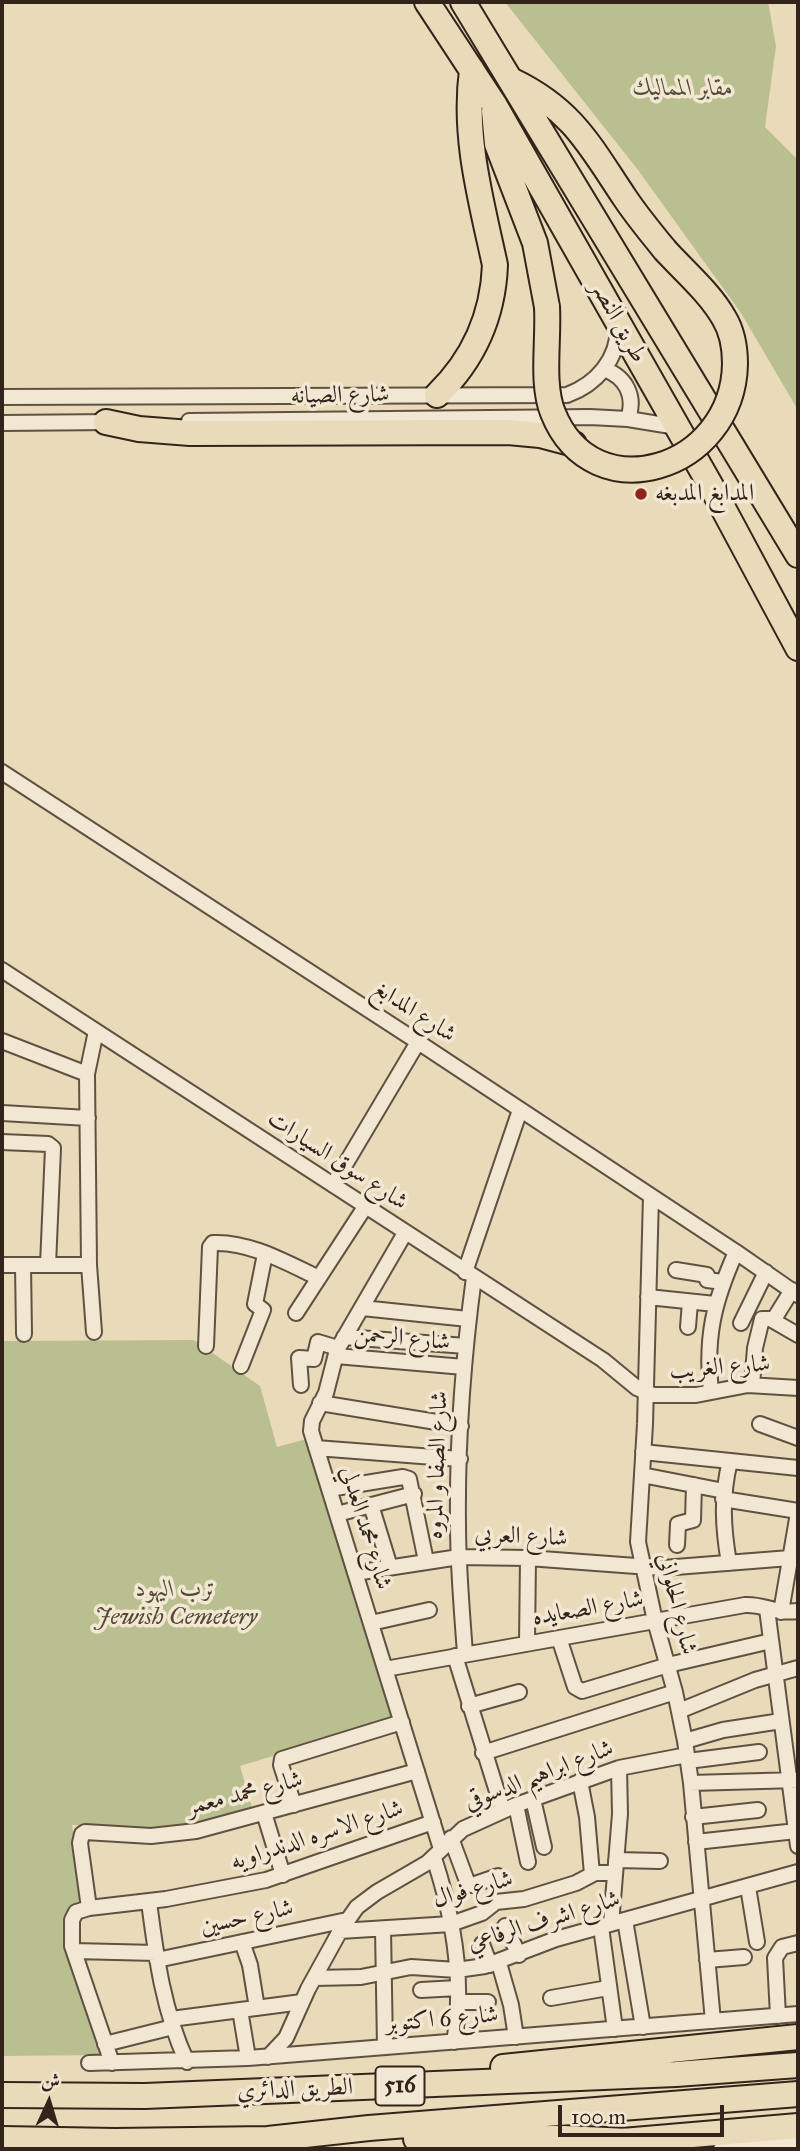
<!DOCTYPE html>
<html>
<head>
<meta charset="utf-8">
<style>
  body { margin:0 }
  #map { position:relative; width:800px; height:2151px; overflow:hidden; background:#e9dab9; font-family:"IM FELL Great Primer",Amiri,serif }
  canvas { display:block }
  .frame { position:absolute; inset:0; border:4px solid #32241a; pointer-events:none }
  .north { position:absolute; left:14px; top:2067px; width:70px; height:70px; -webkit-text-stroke:5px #f1e7d2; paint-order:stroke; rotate:4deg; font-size:19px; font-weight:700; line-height:28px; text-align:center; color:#32241a }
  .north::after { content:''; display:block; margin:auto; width:24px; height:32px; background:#32241a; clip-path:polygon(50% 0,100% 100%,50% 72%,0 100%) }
  .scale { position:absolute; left:558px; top:2105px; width:166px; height:32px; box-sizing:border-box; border:4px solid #32241a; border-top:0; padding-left:9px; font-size:21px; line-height:24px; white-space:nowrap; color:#32241a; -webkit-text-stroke:5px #f1e7d2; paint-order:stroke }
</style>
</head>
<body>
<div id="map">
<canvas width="800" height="2151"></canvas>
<div class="frame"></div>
<div class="north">ش</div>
<div class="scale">100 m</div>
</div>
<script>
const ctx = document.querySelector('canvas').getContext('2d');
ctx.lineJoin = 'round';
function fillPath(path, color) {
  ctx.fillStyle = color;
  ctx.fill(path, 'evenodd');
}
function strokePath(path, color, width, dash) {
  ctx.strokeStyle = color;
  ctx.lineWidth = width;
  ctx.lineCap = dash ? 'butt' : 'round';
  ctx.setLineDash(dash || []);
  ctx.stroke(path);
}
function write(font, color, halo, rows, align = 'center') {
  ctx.font = font + ' "IM FELL Great Primer",Amiri,serif';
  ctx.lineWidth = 7;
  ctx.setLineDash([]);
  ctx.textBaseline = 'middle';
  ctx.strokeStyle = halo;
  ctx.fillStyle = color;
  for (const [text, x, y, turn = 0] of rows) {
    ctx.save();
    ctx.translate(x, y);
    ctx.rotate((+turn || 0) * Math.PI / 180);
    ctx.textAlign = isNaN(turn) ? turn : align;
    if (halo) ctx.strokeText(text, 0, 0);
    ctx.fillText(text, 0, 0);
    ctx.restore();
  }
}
const green = new Path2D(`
  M 505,2 L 768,2 L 776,46 L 765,127 L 798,160 L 798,410 L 741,313 L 638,170 Z
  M 194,1340 L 260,1386 L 277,1447 L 307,1439 L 394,1719 L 240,1766 L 252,1808 L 193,1823 L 151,1829 L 72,1825 L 82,1903 L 68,1909 L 71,1951 L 103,2055 L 2,2056 L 2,1341 Z`);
const street = new Path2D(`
  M 604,369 C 626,377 636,396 628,419
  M 2,397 L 567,395 C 597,384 618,359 618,327
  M 189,421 L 590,417 L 628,419 L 677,427
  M 2,423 L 112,422
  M 2,772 L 418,1042 L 736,1252 L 798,1295
  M 2,970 L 603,1360 L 637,1388 L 653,1395 L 696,1395 L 748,1385 L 798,1388
  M 2,1041 L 87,1074
  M 2,1113 L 88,1118
  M 2,1142 L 48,1144 L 53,1148 L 48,1265
  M 333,1185 L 418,1042
  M 651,1196 L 645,1424 L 638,1542 L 655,1621 L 675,1692 L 685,1741 L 691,1783 L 713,2021
  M 405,1233 L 337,1350 L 326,1393 L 312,1421 L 311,1431 L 441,1849
  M 2,1265 L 89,1265 L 94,1332
  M 23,1265 L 24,1334
  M 89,1265 L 87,1074 L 96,1031
  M 676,1270 L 707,1275 L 707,1280 L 723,1282
  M 465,1272 L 520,1110
  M 648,1297 L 715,1304
  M 362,1308 L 468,1319
  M 296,1313 L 365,1207
  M 772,1320 L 798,1335
  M 741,1323 L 766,1272
  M 688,1327 L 690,1302
  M 344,1337 L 466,1346
  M 206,1346 L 210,1247 L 213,1243 C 249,1241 287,1263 319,1278
  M 336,1356 L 464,1367
  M 241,1366 L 263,1310 L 255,1304 L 265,1254
  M 301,1385 L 299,1358 L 314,1359 L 318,1342 L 338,1348
  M 752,1385 L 755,1348 L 762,1319 L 774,1319 L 792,1290
  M 711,1392 C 705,1337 714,1301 736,1252
  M 320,1403 L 461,1426
  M 760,1424 L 798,1438
  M 316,1448 L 460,1459
  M 643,1452 L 798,1468
  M 642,1475 L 724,1491
  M 329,1489 L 403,1477 L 409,1479 L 426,1561
  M 723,1499 L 798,1511
  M 371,1505 L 390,1567
  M 337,1514 L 414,1494
  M 677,1545 L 678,1524 L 693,1520 L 694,1485
  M 729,1563 C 723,1528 721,1497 730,1461
  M 355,1573 L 459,1557 L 528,1558 L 663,1568 L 790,1558
  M 767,1609 L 798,1846
  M 781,1612 L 798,1513
  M 371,1623 L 429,1610
  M 559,1638 L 575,1687 L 582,1691 L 668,1665 L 771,1641
  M 527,1643 L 528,1558
  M 465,1654 C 462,1611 458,1568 458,1525 C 457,1443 463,1359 474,1277
  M 455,1656 L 503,1811
  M 385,1669 L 745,1605 C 765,1604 775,1614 798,1611
  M 469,1706 L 519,1692
  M 679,1711 L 755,1680 L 798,1668
  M 685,1741 L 723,1730 L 781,1721
  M 483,1753 L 675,1692
  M 688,1761 L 759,1752
  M 580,1781 L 587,1817 L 592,1874
  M 691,1783 L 798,1780
  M 533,1799 L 544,1847
  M 294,1805 L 281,1765 L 282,1759 L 402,1722
  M 516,1805 L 528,1862
  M 264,1813 L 283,1875
  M 693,1817 L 758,1810
  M 451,1838 L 468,1884 L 472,1885 L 498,1876
  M 696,1842 L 796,1831
  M 434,1858 C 453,1916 465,1980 454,2042
  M 616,1860 L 660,1861
  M 748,1887 L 757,1942
  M 149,1902 C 156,1956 163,2011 187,2062
  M 89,1908 L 80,1843 L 82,1834 L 85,1832 L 151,1836 L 196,1831 L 417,1771
  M 625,1920 L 643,2027
  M 611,1924 L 620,1814 L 619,1768
  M 505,1926 L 519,1955
  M 601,1927 L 615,2029
  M 383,1929 L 385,2047
  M 340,1931 L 451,1924 L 482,1913 L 496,1902 L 524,1899 L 576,1883 L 595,1873 L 614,1873
  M 242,1942 L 250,1965 L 257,2008
  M 482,1944 L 490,1965
  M 74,1951 L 156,1953
  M 157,1960 L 347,1920
  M 707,1960 L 744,1957
  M 499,1963 L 511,2005 L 516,2037
  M 314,1978 L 361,1977 L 411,1967 L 457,1970 L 485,1966 L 556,1939 L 798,1872
  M 421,1990 L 458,1988
  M 551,1998 L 608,1988
  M 458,2002 L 488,2002
  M 240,2010 L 248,2058
  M 778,2016 L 775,1958 L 782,1947 L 798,1943
  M 171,2019 L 302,2002
  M 105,2044 L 173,2027
  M 268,2057 L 286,2038 L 308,1989 L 340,1931 L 357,1907 L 377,1892 L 427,1863 L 463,1829 L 516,1805 L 619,1768 L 687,1755
  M 89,2063 L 248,2058 L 798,2014
  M 112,2063 L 72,1946 L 72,1920 L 76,1912 L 89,1908 L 166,1899 L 266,1880 L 433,1822
  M 721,2149 L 798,2143`);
const highway = new Path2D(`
  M 427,2 L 494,104 L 716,495 L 798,648
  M 463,2 L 798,555
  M 513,81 C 573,110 590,146 625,198 C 637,216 651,233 665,250
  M 494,111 L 497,144 L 535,243 L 547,307
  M 437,395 C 474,359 493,317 495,265 C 481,200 463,137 472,70
  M 106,422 L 139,429 L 190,433 L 508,432 L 540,435 L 574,444
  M 503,2067 L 798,2037
  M 2,2095 L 145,2096 L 676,2074 L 798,2065
  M 2,2139 L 115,2141 L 268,2139 L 369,2128 L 798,2094
  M 416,2139 L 563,2138 L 628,2141
  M 611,2142 L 798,2126`);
const highwayBridge = new Path2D(`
  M 547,307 C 549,340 541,384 553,413 C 593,513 733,470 735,364 C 735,349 732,331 724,318 C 710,293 684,271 665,250`);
const markers = [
  [641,494,7,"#8f2418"]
];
const shields = [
  [400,2086,49]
];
const shieldNames = [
  ["516",400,2086]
];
const parkNames = [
  ["مقابر المماليك",683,89],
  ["ترب اليهود",176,1590],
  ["Jewish Cemetery",176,1618]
];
const streetNames = [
  ["طريق النصر",618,322,61],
  ["شارع الصيانه",340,396,-1],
  ["شارع المدابغ",414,1012,33],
  ["شارع سوق السيارات",337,1161,33],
  ["شارع الرحمن",402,1339,5],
  ["شارع الغريب",720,1368,-4],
  ["شارع الصفا و المروه",438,1465,-88],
  ["شارع محمد العدلي",365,1528,73],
  ["شارع العربي",521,1537,3],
  ["شارع الحلواني",676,1604,76],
  ["شارع الصعايده",588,1609,-10],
  ["شارع ابراهيم الدسوقي",539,1776,-21],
  ["شارع محمد معمر",245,1794,-14],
  ["شارع الاسره الدندراويه",317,1836,-18],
  ["شارع فوال",473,1890,-16],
  ["شارع حسين",247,1918,-12],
  ["شارع اشرف الرفاعي",544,1922,-17],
  ["شارع 6 اكتوبر",442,2020,-5],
  ["الطريق الدائري",295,2090,-2]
];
const poiNames = [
  ["المدابغ المدبغه",655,494]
];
fillPath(green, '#b9bf8e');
strokePath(street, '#605242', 18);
strokePath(highway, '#32241a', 28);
strokePath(street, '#f1e7d2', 14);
strokePath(highway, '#e9dab9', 24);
strokePath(highwayBridge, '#32241a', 28, []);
strokePath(highwayBridge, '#e9dab9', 24);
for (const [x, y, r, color] of markers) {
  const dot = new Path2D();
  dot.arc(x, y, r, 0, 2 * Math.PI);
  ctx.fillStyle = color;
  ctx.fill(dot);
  strokePath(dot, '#f1e7d2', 2.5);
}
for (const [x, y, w] of shields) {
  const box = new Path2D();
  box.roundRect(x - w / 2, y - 19.5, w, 39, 5);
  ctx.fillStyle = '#f1e7d2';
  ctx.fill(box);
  strokePath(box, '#32241a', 2);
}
write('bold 23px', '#32241a', null, shieldNames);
write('italic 24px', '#544b37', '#f1e7d2', parkNames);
write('24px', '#32241a', '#f1e7d2', streetNames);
write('24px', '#32241a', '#f1e7d2', poiNames, 'left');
</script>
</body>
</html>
